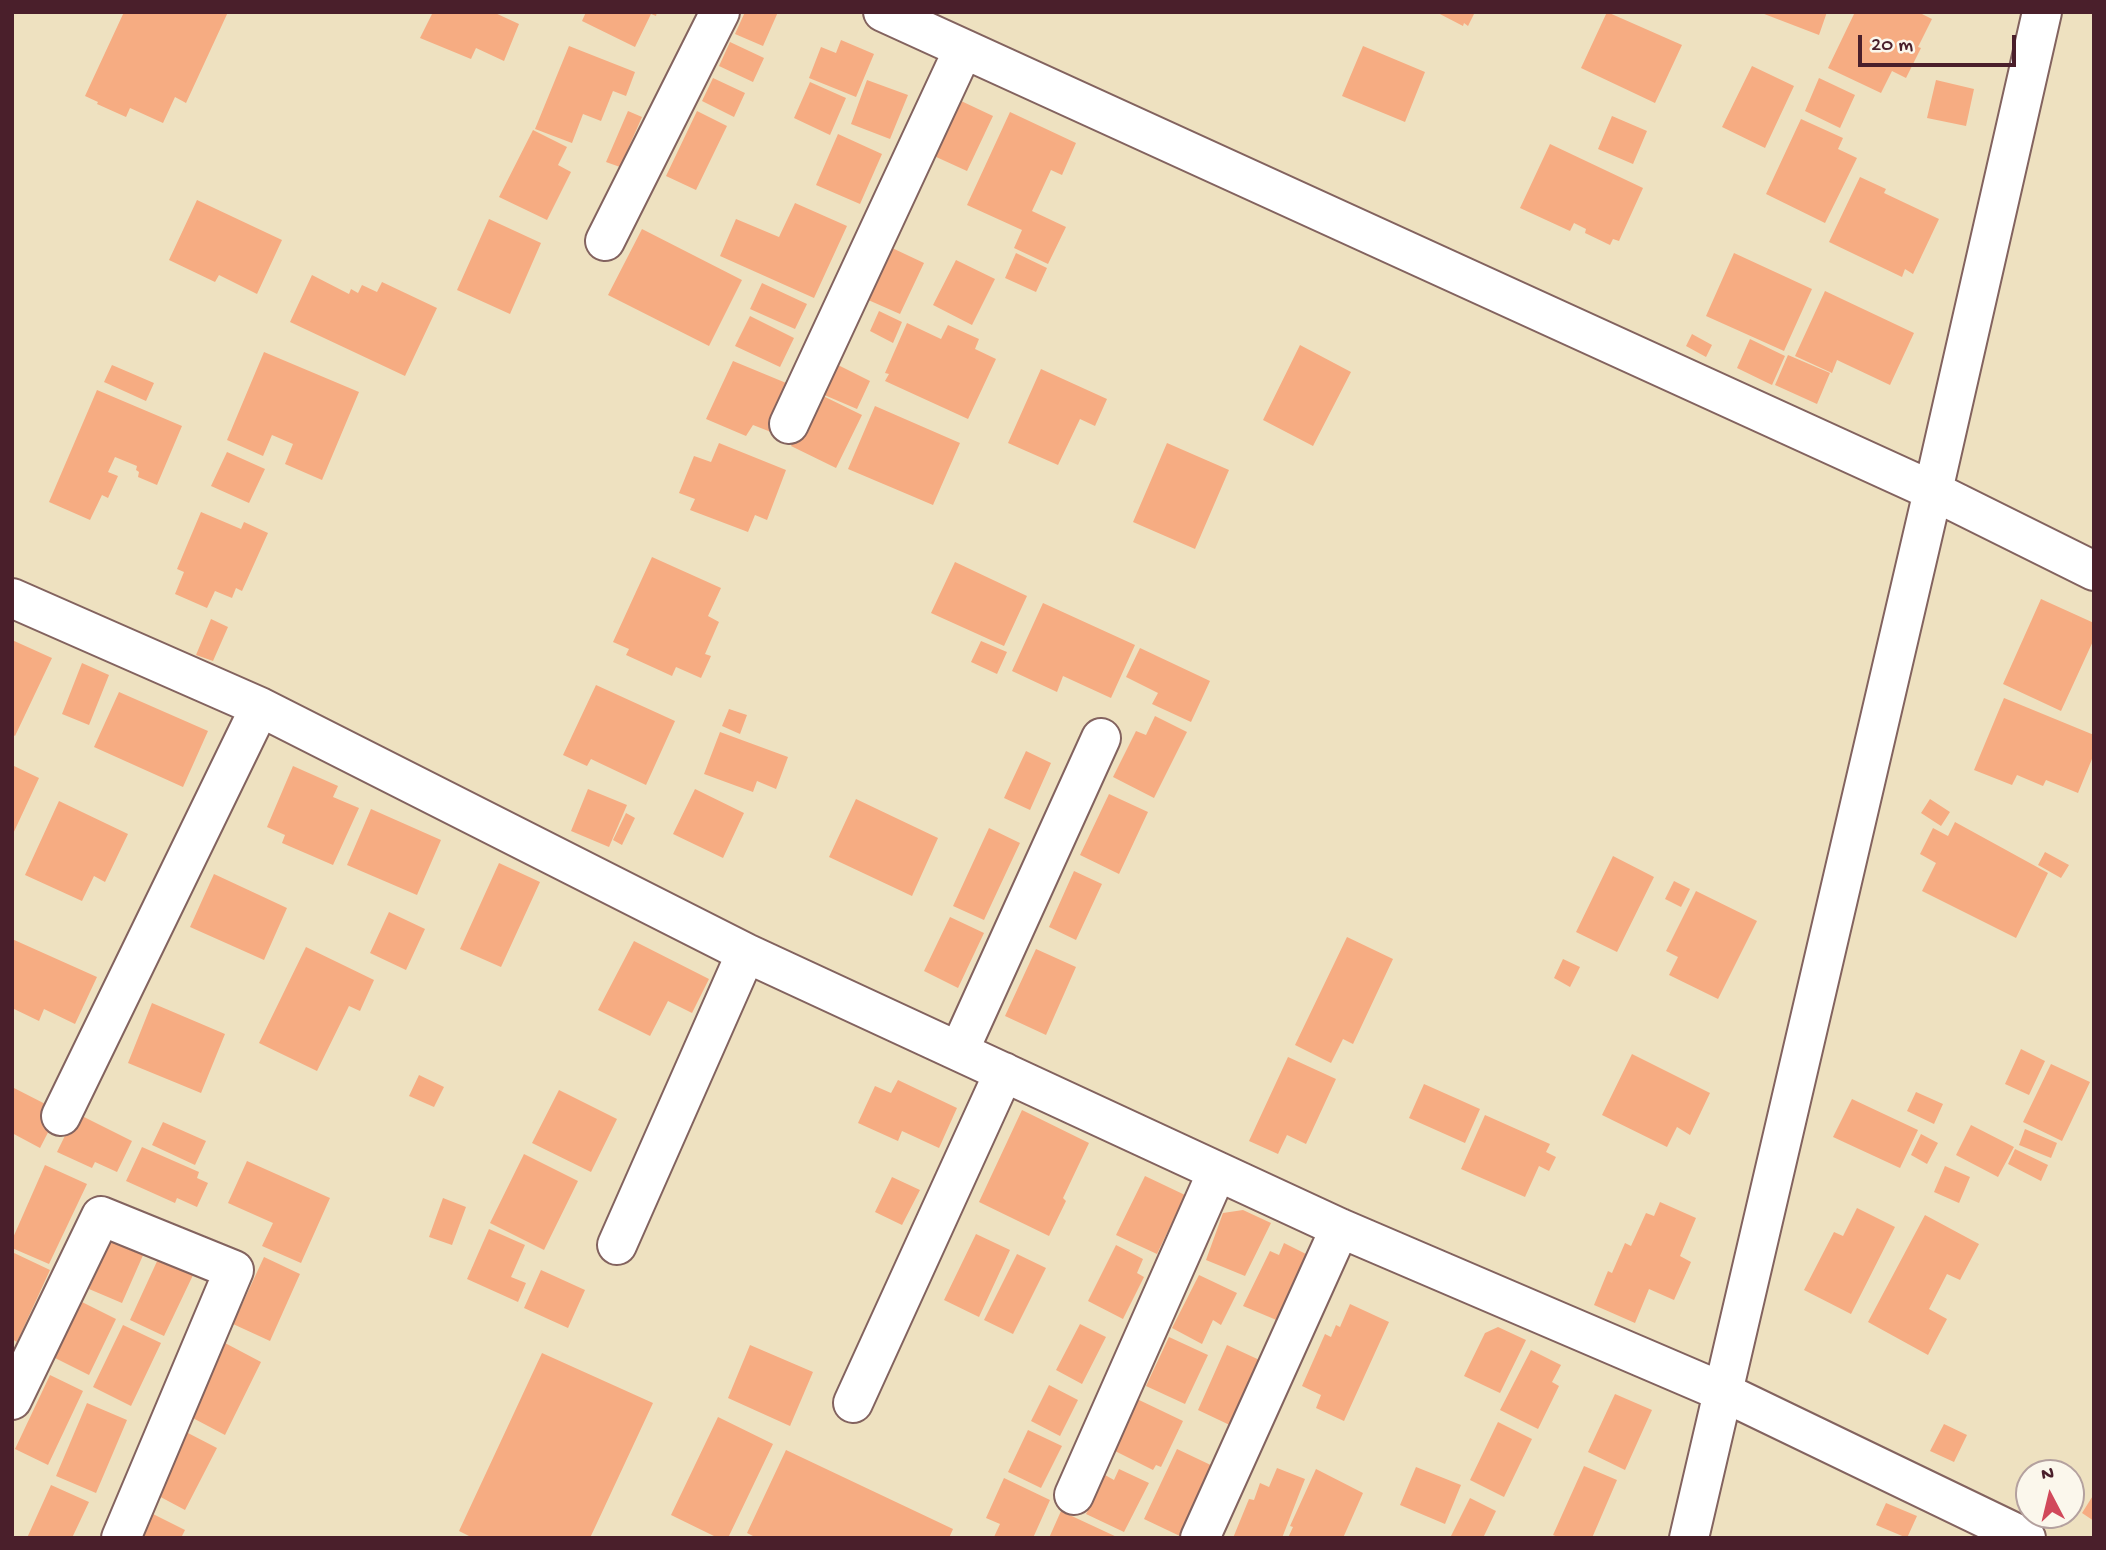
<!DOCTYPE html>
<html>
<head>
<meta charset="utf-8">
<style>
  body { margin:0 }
  #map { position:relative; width:2106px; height:1550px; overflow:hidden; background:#eee1c0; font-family:"Gochi Hand",sans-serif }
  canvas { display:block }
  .frame { position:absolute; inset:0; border:14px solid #4a1f2b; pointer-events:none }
  .north { position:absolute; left:2015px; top:1459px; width:70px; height:70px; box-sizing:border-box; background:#fbf7ec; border:2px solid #b4a19f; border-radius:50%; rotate:353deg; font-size:19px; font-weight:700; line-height:28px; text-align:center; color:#4a1f2b }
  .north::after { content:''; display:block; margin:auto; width:24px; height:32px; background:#d1495b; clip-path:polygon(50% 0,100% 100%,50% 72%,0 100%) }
  .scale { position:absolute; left:1858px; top:35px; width:158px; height:32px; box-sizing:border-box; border:4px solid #4a1f2b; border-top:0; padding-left:9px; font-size:21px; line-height:24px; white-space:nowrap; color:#4a1f2b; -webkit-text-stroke:5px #fbf7ec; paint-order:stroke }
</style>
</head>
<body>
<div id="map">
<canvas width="2106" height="1550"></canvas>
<div class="frame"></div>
<div class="north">N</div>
<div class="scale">20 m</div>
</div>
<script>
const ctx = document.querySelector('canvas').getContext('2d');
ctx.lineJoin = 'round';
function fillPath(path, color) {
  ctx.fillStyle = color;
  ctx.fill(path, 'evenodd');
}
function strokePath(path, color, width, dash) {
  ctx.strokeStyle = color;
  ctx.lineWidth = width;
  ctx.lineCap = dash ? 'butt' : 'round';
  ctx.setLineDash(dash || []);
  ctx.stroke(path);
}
const building = new Path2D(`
  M 124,12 L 228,12 L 186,103 L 175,97 L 163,123 L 130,108 L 126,117 L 97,104 L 98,102 L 85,96 Z
  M 433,12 L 493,12 L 519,24 L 504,61 L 476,48 L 471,59 L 420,38 Z
  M 586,12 L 657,12 L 656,16 L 651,14 L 635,47 L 582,21 Z
  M 745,12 L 778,12 L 763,46 L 735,34 Z
  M 1436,12 L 1475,12 L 1468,26 L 1464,23 L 1463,26 Z
  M 1607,12 L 1682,45 L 1655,103 L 1581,68 Z
  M 1759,12 L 1827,12 L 1819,35 Z
  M 1855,12 L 1918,12 L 1932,19 L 1918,47 L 1921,48 L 1906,78 L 1892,71 L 1881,93 L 1828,68 Z
  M 841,40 L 874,54 L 856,97 L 809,78 L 821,47 L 836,53 Z
  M 730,42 L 764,58 L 753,82 L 719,66 Z
  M 569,46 L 635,72 L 626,96 L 613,91 L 601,121 L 583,114 L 572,143 L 535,129 Z
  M 1363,46 L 1425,72 L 1405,122 L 1342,96 Z
  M 1752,66 L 1794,86 L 1765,148 L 1722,127 Z
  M 713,78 L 745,93 L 734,117 L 702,101 Z
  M 1819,78 L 1855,95 L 1840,128 L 1805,111 Z
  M 867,80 L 908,95 L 890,139 L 851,124 Z
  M 1936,80 L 1974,89 L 1966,126 L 1927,118 Z
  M 810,82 L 846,98 L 830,135 L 794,118 Z
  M 959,100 L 993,116 L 967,171 L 934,156 Z
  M 628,111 L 642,117 L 620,167 L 606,162 Z
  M 697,111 L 727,126 L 696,190 L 666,176 Z
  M 1010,112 L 1076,143 L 1062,175 L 1051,170 L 1032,211 L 1066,227 L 1048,264 L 1014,248 L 1022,230 L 967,205 Z
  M 1612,116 L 1647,131 L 1633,164 L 1598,149 Z
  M 1801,119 L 1843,138 L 1838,149 L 1857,158 L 1825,223 L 1766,194 Z
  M 533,130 L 567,147 L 558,165 L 571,172 L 547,220 L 499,197 Z
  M 838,134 L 882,154 L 860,204 L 816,185 Z
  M 1550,144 L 1643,188 L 1619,241 L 1613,239 L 1610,245 L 1585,233 L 1586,229 L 1574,223 L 1570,231 L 1520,208 Z
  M 1860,177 L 1886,189 L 1884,193 L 1939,219 L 1913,274 L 1905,269 L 1902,277 L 1829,242 Z
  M 197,200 L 282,240 L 257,294 L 219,275 L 215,282 L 169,260 Z
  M 795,203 L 847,226 L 814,298 L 720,256 L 736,219 L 779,237 Z
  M 489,219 L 541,243 L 510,314 L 457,290 Z
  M 642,229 L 742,280 L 709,346 L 608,295 Z
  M 890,247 L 924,263 L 900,314 L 866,299 Z
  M 1016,253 L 1047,268 L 1036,292 L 1005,278 Z
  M 1734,253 L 1812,289 L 1784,351 L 1706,316 Z
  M 956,260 L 995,279 L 972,325 L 933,305 Z
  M 312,275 L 349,294 L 351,289 L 358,293 L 362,285 L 377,292 L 382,282 L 437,308 L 405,376 L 290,322 Z
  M 762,283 L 807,304 L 795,329 L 750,309 Z
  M 1825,291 L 1914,333 L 1890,385 L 1837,360 L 1832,373 L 1795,356 Z
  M 879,311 L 902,322 L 893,343 L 870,331 Z
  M 750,316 L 794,338 L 780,367 L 735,346 Z
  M 907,323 L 941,339 L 948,325 L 979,339 L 975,349 L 996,359 L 968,419 L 885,381 L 889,374 L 885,373 Z
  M 1692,334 L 1712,345 L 1706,357 L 1686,346 Z
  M 1750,339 L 1785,356 L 1772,385 L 1737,368 Z
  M 1300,345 L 1351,372 L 1313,446 L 1263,420 Z
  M 264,352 L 359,392 L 322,480 L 285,464 L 293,444 L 272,435 L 263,456 L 227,440 Z
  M 1788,355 L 1830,373 L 1817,404 L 1775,385 Z
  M 733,361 L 791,385 L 771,432 L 753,425 L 746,436 L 706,419 Z
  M 836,364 L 870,381 L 857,409 L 822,394 Z
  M 112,365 L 154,383 L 146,401 L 104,382 Z
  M 1041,369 L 1107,399 L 1095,426 L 1080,419 L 1058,465 L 1008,443 Z
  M 97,390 L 182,426 L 157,485 L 138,477 L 139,472 L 136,470 L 137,466 L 115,457 L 108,472 L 118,476 L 108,498 L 102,495 L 90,520 L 49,502 Z
  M 817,393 L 862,415 L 836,468 L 791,446 Z
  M 875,406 L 960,443 L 933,505 L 848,469 Z
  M 719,443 L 786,470 L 767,520 L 755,515 L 748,532 L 690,510 L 695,499 L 679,493 L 694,456 L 711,462 Z
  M 1167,443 L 1229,470 L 1195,549 L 1133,522 Z
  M 227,452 L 265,469 L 249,503 L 211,486 Z
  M 201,512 L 241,529 L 244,522 L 268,533 L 242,591 L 236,588 L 232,598 L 215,591 L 207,608 L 175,594 L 184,572 L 177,569 Z
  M 652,557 L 721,588 L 708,616 L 719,622 L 705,654 L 711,656 L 701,678 L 676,667 L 672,676 L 626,655 L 629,649 L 613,642 Z
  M 955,562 L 1027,596 L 1004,646 L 931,613 Z
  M 2041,599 L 2094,623 L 2094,639 L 2061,711 L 2003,684 Z
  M 1043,603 L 1135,645 L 1111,698 L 1063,676 L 1057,692 L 1012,671 Z
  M 211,619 L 228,627 L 213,661 L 196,655 Z
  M 12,640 L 52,658 L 15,736 L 12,734 Z
  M 981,641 L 1007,652 L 997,674 L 971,662 Z
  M 1140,648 L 1210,681 L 1191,722 L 1152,704 L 1158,693 L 1126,677 Z
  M 82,663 L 109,675 L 89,725 L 62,714 Z
  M 596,685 L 675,721 L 646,785 L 591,759 L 587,766 L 563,755 Z
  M 119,692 L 208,731 L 183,787 L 94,747 Z
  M 2004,698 L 2094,735 L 2094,754 L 2078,793 L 2046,780 L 2043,786 L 2017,775 L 2012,785 L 1974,770 Z
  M 729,709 L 747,715 L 740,734 L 722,726 Z
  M 1155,716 L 1187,732 L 1154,798 L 1113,777 L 1136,731 L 1146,735 Z
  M 720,732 L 788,757 L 776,789 L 757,781 L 753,792 L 704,774 Z
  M 1026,751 L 1051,763 L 1030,810 L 1004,798 Z
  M 12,765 L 39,778 L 12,836 Z
  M 293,766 L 338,786 L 333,797 L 359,808 L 333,865 L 282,843 L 285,835 L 267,827 Z
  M 588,789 L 627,805 L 609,847 L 571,831 Z
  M 695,789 L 744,813 L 723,858 L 673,834 Z
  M 1109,794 L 1148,812 L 1119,874 L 1080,855 Z
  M 856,799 L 938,838 L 912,896 L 829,857 Z
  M 1930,799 L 1950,812 L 1941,826 L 1921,813 Z
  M 59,801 L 128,834 L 105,882 L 94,876 L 82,901 L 25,875 Z
  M 371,809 L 441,840 L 417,895 L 347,865 Z
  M 626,813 L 635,818 L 622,845 L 613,840 Z
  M 1955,822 L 2048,873 L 2016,938 L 1922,891 L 1936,863 L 1920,854 L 1933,828 L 1948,836 Z
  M 989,828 L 1020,843 L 984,920 L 953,906 Z
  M 2045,852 L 2069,865 L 2061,878 L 2038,865 Z
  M 1613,856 L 1654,877 L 1617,952 L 1576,932 Z
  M 499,863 L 540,882 L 501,967 L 460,949 Z
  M 1074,871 L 1102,884 L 1076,940 L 1049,927 Z
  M 214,874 L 287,908 L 264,960 L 190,927 Z
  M 1674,881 L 1690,889 L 1681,907 L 1665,899 Z
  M 1696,891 L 1757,921 L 1718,999 L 1669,975 L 1678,957 L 1666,951 Z
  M 389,912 L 425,929 L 406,970 L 370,953 Z
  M 950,917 L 984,933 L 958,988 L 924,971 Z
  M 1347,937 L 1393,959 L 1353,1044 L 1343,1039 L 1331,1063 L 1295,1045 Z
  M 12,939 L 97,977 L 75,1024 L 44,1009 L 39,1021 L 12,1008 Z
  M 634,941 L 709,979 L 692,1013 L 668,1001 L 650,1036 L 598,1010 Z
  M 306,947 L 374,980 L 360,1011 L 349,1006 L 317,1071 L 259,1043 Z
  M 1036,949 L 1076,967 L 1046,1035 L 1005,1016 Z
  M 1563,959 L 1580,967 L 1570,987 L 1554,978 Z
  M 152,1003 L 225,1034 L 201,1093 L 128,1063 Z
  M 2021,1049 L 2045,1061 L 2029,1095 L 2005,1084 Z
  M 1632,1054 L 1710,1093 L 1690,1135 L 1677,1127 L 1667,1147 L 1602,1115 Z
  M 1288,1057 L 1336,1079 L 1306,1144 L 1287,1135 L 1278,1154 L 1249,1141 Z
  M 2051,1064 L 2090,1082 L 2062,1141 L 2023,1122 Z
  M 419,1075 L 444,1087 L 434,1107 L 409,1096 Z
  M 898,1080 L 957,1108 L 939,1148 L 902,1131 L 898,1141 L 858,1123 L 875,1086 L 891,1093 Z
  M 1424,1084 L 1480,1109 L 1465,1143 L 1409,1118 Z
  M 12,1087 L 59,1111 L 40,1148 L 12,1133 Z
  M 559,1090 L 617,1119 L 591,1172 L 532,1143 Z
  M 1916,1092 L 1943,1104 L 1934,1124 L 1907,1111 Z
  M 1852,1099 L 1918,1130 L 1900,1168 L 1833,1137 Z
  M 1022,1110 L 1089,1143 L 1063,1198 L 1066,1201 L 1049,1236 L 979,1202 Z
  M 76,1113 L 132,1141 L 117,1172 L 95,1162 L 92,1168 L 57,1152 Z
  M 1485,1115 L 1550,1144 L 1546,1152 L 1556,1157 L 1549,1171 L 1539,1166 L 1525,1197 L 1461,1169 Z
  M 163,1122 L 206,1141 L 195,1165 L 152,1145 Z
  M 1971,1125 L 2014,1147 L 1998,1177 L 1956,1155 Z
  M 2025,1129 L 2057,1143 L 2051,1158 L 2019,1145 Z
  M 1921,1134 L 1938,1143 L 1927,1164 L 1911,1155 Z
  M 142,1147 L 199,1172 L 197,1178 L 208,1183 L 197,1207 L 177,1198 L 175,1203 L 126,1181 Z
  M 2015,1149 L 2048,1165 L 2041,1181 L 2008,1164 Z
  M 524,1154 L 578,1181 L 544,1250 L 490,1223 Z
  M 247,1161 L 330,1198 L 301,1263 L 262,1246 L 273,1223 L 228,1203 Z
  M 45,1165 L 87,1184 L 49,1264 L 12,1248 L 12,1240 Z
  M 1945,1166 L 1970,1177 L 1959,1203 L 1934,1192 Z
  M 1145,1176 L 1185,1195 L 1157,1254 L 1116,1235 Z
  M 892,1177 L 920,1190 L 902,1225 L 875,1212 Z
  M 443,1198 L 466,1207 L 452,1245 L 429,1237 Z
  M 1660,1202 L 1696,1218 L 1680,1256 L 1691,1262 L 1674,1300 L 1649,1289 L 1635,1323 L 1594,1305 L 1608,1271 L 1612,1273 L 1625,1243 L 1631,1246 L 1646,1213 L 1654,1216 Z
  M 1857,1208 L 1895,1227 L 1851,1314 L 1804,1290 L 1834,1232 L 1843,1236 Z
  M 1243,1210 L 1271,1223 L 1245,1276 L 1206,1260 L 1223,1213 Z
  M 1925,1215 L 1979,1244 L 1960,1280 L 1947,1274 L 1929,1309 L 1947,1319 L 1928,1355 L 1868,1322 Z
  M 489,1229 L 525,1245 L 511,1277 L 526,1283 L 518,1302 L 467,1279 Z
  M 976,1234 L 1010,1250 L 979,1317 L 944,1300 Z
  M 112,1239 L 144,1253 L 122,1303 L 89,1289 Z
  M 1284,1243 L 1316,1259 L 1286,1324 L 1243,1306 L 1270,1251 L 1279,1255 Z
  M 1116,1245 L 1143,1259 L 1137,1273 L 1144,1277 L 1123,1319 L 1088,1301 Z
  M 12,1252 L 50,1270 L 17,1342 L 12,1339 Z
  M 1017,1254 L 1046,1268 L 1013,1334 L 984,1320 Z
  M 159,1257 L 194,1273 L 164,1336 L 130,1320 Z
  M 264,1257 L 300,1274 L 270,1341 L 233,1324 Z
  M 541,1270 L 585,1290 L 568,1328 L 524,1308 Z
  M 1199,1275 L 1237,1293 L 1221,1325 L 1213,1320 L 1202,1344 L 1172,1328 Z
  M 82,1302 L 116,1319 L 89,1375 L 55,1358 Z
  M 1350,1304 L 1389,1322 L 1344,1421 L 1316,1408 L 1321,1395 L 1302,1386 L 1325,1334 L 1331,1337 L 1336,1325 L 1340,1327 Z
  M 1080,1324 L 1106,1337 L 1082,1384 L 1056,1370 Z
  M 123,1325 L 161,1343 L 131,1406 L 93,1387 Z
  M 1498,1327 L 1526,1340 L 1500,1393 L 1464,1376 L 1485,1333 Z
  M 1169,1337 L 1208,1355 L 1185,1404 L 1146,1386 Z
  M 225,1343 L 261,1362 L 225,1435 L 189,1416 Z
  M 750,1345 L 813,1372 L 790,1426 L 728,1398 Z
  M 1227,1345 L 1266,1363 L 1236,1428 L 1198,1410 Z
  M 1531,1350 L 1561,1365 L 1552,1382 L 1559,1386 L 1538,1429 L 1500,1410 Z
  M 542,1353 L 653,1403 L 590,1538 L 473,1538 L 459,1531 Z
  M 50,1375 L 83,1391 L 48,1465 L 15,1449 Z
  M 1049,1385 L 1078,1400 L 1060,1436 L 1031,1421 Z
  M 1615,1394 L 1652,1410 L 1625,1470 L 1588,1452 Z
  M 1137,1399 L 1183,1421 L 1161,1467 L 1156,1465 L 1153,1470 L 1113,1450 Z
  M 87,1403 L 127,1420 L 96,1493 L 56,1476 Z
  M 718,1417 L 773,1444 L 728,1538 L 718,1538 L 671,1515 Z
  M 1498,1422 L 1532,1439 L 1504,1497 L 1470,1480 Z
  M 1944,1424 L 1967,1435 L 1954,1462 L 1930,1451 Z
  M 1028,1430 L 1062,1446 L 1041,1488 L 1008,1472 Z
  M 186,1432 L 217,1448 L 185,1510 L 153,1493 Z
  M 1177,1449 L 1217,1468 L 1184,1538 L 1144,1519 Z
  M 786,1450 L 953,1529 L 949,1538 L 757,1538 L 747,1533 Z
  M 1584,1466 L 1617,1480 L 1592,1538 L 1560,1538 L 1553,1535 Z
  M 1416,1467 L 1461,1485 L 1445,1524 L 1400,1505 Z
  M 1277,1468 L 1305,1479 L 1282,1538 L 1233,1538 L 1249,1499 L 1254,1500 L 1260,1483 L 1269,1487 Z
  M 1119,1469 L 1149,1483 L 1124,1532 L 1086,1514 L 1105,1475 L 1114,1480 Z
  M 1316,1469 L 1363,1493 L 1343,1538 L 1288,1538 L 1293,1527 L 1290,1526 Z
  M 1004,1478 L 1050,1500 L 1033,1538 L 994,1537 L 1000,1524 L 986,1518 Z
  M 51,1485 L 89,1502 L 72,1538 L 27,1538 Z
  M 2094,1494 L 2094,1521 L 2082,1513 Z
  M 1470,1498 L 1496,1511 L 1483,1538 L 1450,1538 Z
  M 1886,1503 L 1917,1516 L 1907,1538 L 1876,1525 Z
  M 1061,1511 L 1119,1538 L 1049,1538 Z
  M 149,1512 L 185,1530 L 181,1538 L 136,1538 Z`);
const minor = new Path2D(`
  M 883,12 L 1933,491 L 2094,571
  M 605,241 L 720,12
  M 789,424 L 963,50
  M 12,598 L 260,707 L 746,953 L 1340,1228 L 1723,1392 L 2026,1538
  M 959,1051 L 1101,738
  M 61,1116 L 260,707
  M 617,1245 L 746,953
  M 12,1400 L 101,1216 L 234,1270 L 121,1538
  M 853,1403 L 1004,1072
  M 1074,1495 L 1217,1172
  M 1200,1538 L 1340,1228
  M 1689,1538 L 1933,491 L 2042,12`);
fillPath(building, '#f6ac82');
strokePath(minor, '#83635f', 42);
strokePath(minor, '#fff', 38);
</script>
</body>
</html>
